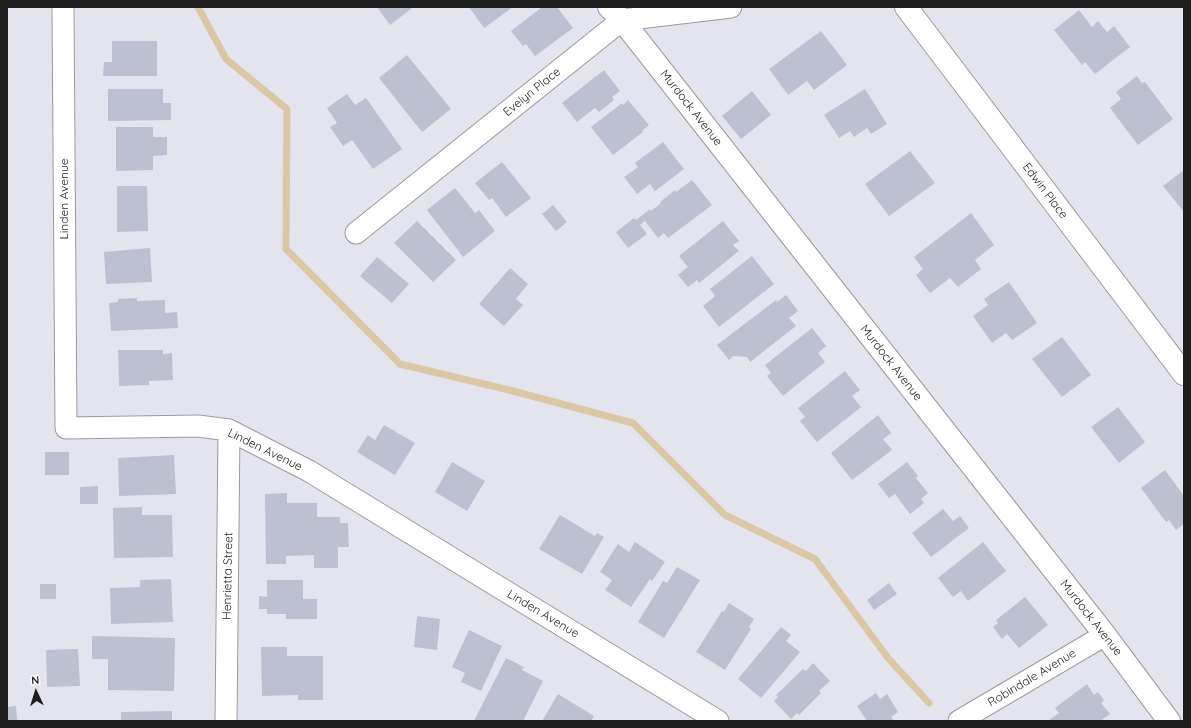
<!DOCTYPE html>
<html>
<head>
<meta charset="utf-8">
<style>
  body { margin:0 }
  #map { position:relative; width:1191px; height:728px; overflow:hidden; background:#e4e4ee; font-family:Quicksand,sans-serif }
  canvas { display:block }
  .frame { position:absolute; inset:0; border:8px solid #1e1e1e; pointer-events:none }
  .north { position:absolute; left:16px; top:672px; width:40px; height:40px; -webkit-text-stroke:3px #fff; paint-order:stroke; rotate:356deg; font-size:11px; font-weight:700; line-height:16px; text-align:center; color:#1e1e1e }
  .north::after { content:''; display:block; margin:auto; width:14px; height:18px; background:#1e1e1e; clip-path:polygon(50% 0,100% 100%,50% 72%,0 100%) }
</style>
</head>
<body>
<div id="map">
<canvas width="1191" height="728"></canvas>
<div class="frame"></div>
<div class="north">N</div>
</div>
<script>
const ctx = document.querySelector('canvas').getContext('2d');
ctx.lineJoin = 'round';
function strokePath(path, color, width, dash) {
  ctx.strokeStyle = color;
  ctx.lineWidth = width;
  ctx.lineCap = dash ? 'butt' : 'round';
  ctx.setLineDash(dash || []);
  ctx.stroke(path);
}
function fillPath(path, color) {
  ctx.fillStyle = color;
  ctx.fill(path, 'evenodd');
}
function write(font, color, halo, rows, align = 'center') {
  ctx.font = font + ' Quicksand,sans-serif';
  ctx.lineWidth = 4;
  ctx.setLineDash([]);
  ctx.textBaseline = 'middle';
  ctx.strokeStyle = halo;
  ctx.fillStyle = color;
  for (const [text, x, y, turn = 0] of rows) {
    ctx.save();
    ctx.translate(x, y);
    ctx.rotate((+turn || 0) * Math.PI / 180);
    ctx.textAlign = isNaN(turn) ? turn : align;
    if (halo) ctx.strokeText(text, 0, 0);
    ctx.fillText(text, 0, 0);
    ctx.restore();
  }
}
const stream = new Path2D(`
  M 198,7 L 226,59 L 287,109 L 286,249 L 400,364 L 509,390 L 633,423 L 725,515 L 815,559 L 888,658 L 929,703`);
const building = new Path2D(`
  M 377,7 L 411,7 L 412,8 L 390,25 Z
  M 469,7 L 513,7 L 484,28 Z
  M 542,7 L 557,7 L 573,28 L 535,56 L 526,44 L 523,46 L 511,31 Z
  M 1079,10 L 1092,27 L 1098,21 L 1107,32 L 1114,26 L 1130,47 L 1095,74 L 1085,62 L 1082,65 L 1054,30 Z
  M 821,31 L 847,65 L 814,90 L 807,81 L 788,95 L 769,69 Z
  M 112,41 L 157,41 L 157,76 L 103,76 L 104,62 L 112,62 Z
  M 407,55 L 451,109 L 422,132 L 379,78 Z
  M 604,70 L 620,91 L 612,97 L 614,100 L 599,112 L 595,108 L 577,122 L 562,103 Z
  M 1137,76 L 1142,83 L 1145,82 L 1173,119 L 1138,145 L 1110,108 L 1121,99 L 1116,92 Z
  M 108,89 L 163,89 L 163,103 L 171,103 L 171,120 L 108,121 Z
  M 865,89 L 887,124 L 871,134 L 867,128 L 854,137 L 850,131 L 839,138 L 824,115 Z
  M 752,91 L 771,115 L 741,139 L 722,116 Z
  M 347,94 L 355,105 L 366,98 L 402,149 L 373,169 L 352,140 L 343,146 L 330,127 L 337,123 L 327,108 Z
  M 628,100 L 649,125 L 642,131 L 643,132 L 613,155 L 591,127 L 622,103 L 623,105 Z
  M 116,127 L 153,127 L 153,137 L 167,137 L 167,155 L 153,156 L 153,170 L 116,171 Z
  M 663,142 L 684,169 L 655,191 L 650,184 L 637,194 L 624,177 L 638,167 L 635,163 Z
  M 910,151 L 935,183 L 889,216 L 865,184 Z
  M 502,162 L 531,198 L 506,217 L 492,198 L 489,200 L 475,183 Z
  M 1184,170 L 1184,212 L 1163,186 Z
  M 692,180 L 712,205 L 668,238 L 664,233 L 658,238 L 645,221 L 640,225 L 647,234 L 628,248 L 616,232 L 634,218 L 636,220 L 650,209 L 651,211 L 661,203 L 660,202 L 675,190 L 676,192 Z
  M 117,186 L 147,186 L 148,231 L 117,232 Z
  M 455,188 L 475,213 L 479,210 L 495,231 L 463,257 L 427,210 Z
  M 553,205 L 567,222 L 556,231 L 542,214 Z
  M 971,213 L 994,245 L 975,260 L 981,269 L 958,287 L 950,278 L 930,293 L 916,275 L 923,269 L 914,257 Z
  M 417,221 L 456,260 L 433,282 L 394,243 Z
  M 723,221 L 739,241 L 733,245 L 739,251 L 699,283 L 697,280 L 688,287 L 678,275 L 688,267 L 679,256 Z
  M 150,248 L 152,282 L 106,284 L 104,252 Z
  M 752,256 L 774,284 L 719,327 L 703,306 L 715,296 L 710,289 Z
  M 377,257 L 409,284 L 392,303 L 360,276 Z
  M 510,268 L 528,284 L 516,299 L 523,305 L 504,326 L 479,304 Z
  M 1009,282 L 1037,323 L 1012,340 L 1006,333 L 992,343 L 973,316 L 988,305 L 984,299 Z
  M 786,295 L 798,311 L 789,318 L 796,326 L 750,362 L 747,357 L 733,356 L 729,360 L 717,345 L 776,300 L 777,302 Z
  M 137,298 L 137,301 L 165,300 L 165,313 L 177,312 L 178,328 L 111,331 L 109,303 L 118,302 L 118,299 Z
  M 812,328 L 826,346 L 818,353 L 825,362 L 783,396 L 767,376 L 771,373 L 765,365 Z
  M 1062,337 L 1091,375 L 1062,397 L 1032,359 Z
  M 118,350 L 163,350 L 163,354 L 172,353 L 173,380 L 149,381 L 149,385 L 119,386 Z
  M 845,371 L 860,390 L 852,396 L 861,407 L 817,442 L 800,421 L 805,417 L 798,408 Z
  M 1118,407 L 1145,442 L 1119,463 L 1091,427 Z
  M 878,415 L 891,433 L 883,439 L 892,450 L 852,480 L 831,453 Z
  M 384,425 L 415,443 L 395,475 L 357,452 L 368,435 L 375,440 Z
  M 45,452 L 69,452 L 69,475 L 45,475 Z
  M 174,455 L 176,494 L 119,496 L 118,458 Z
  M 452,462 L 485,481 L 467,511 L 435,492 Z
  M 907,462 L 918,476 L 916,478 L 928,493 L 921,499 L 924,503 L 910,514 L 895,494 L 889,498 L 878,484 Z
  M 1165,470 L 1184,496 L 1184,524 L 1176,530 L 1169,520 L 1166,522 L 1141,488 Z
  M 98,486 L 98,504 L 80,504 L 80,487 Z
  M 287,493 L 287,503 L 317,503 L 317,517 L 340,517 L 340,523 L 348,523 L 349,547 L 338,547 L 338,568 L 314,568 L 314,555 L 286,556 L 286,564 L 266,564 L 265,494 Z
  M 142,507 L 142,515 L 172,515 L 173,557 L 114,558 L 113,508 Z
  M 943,509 L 953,521 L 960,516 L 969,528 L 931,557 L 912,533 Z
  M 560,515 L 595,536 L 597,533 L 604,537 L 582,574 L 539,549 Z
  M 635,542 L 665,562 L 652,581 L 650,579 L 631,607 L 605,590 L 612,580 L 600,572 L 618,544 L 629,552 Z
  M 983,542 L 1006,571 L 968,601 L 961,591 L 953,597 L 938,578 Z
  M 677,567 L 700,580 L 664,638 L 638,622 L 663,581 L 667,583 Z
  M 171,579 L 173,622 L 111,624 L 110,588 L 140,587 L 140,580 Z
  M 267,580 L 303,580 L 303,599 L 317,599 L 317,619 L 286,619 L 286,614 L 267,614 L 267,609 L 259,609 L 259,596 L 267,597 Z
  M 889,583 L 897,594 L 874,610 L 867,600 Z
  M 40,584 L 56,584 L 56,599 L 40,599 Z
  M 1025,597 L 1048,625 L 1019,648 L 1007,634 L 1002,639 L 993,627 L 998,623 L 996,620 Z
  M 729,603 L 754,619 L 749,627 L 751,629 L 725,670 L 696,652 L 722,611 L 724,612 Z
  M 417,616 L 440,619 L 437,650 L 414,647 Z
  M 781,627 L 791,635 L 786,641 L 800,652 L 761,698 L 738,679 Z
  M 469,630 L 502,646 L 481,691 L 461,682 L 465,673 L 452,667 Z
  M 92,636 L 175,638 L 174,691 L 108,690 L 108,659 L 92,659 Z
  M 261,647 L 287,647 L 287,656 L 323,656 L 323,700 L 298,700 L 298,695 L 262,696 Z
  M 78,649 L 80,686 L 47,687 L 46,650 Z
  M 506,658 L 524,667 L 522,670 L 543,681 L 523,721 L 474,721 Z
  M 813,663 L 830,681 L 819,691 L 821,693 L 799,715 L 797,713 L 791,719 L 774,701 L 778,697 L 776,695 L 803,669 L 806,671 Z
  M 1087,684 L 1094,695 L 1098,692 L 1104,700 L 1101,703 L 1110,714 L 1100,721 L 1049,721 L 1049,720 L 1059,713 L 1055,708 Z
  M 876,693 L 880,699 L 887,694 L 898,712 L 891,717 L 894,721 L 867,721 L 857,706 Z
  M 558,694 L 594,716 L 591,721 L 542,721 Z
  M 16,706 L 17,721 L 7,721 L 7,707 Z
  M 172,711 L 172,721 L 121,721 L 121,712 Z`);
const minor = new Path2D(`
  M 63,7 L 66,428 L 198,426 L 229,430 L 309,471 L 718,721
  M 356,233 L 622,20 L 731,7
  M 226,721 L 229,430
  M 959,721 L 1105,635`);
const tertiary = new Path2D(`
  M 609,7 L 622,20 L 1105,635 L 1169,721
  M 906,7 L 1184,374`);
const streetNames = [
  ["Evelyn Place",532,92,-39],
  ["Murdock Avenue",691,108,52],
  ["Edwin Place",1045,191,53],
  ["Linden Avenue",64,199,-90],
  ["Murdock Avenue",891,363,52],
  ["Linden Avenue",265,450,26],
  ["Henrietta Street",228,576,-89],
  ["Linden Avenue",543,614,31],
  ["Murdock Avenue",1091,618,52],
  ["Robindale Avenue",1032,678,-31]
];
strokePath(stream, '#dbc7a5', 7);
fillPath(building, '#bdc0ce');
strokePath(minor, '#9b9b9b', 23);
strokePath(tertiary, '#9b9b9b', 24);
strokePath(minor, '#fff', 21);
strokePath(tertiary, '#fff', 22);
write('12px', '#1e1e1e', '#fff', streetNames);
</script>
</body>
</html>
